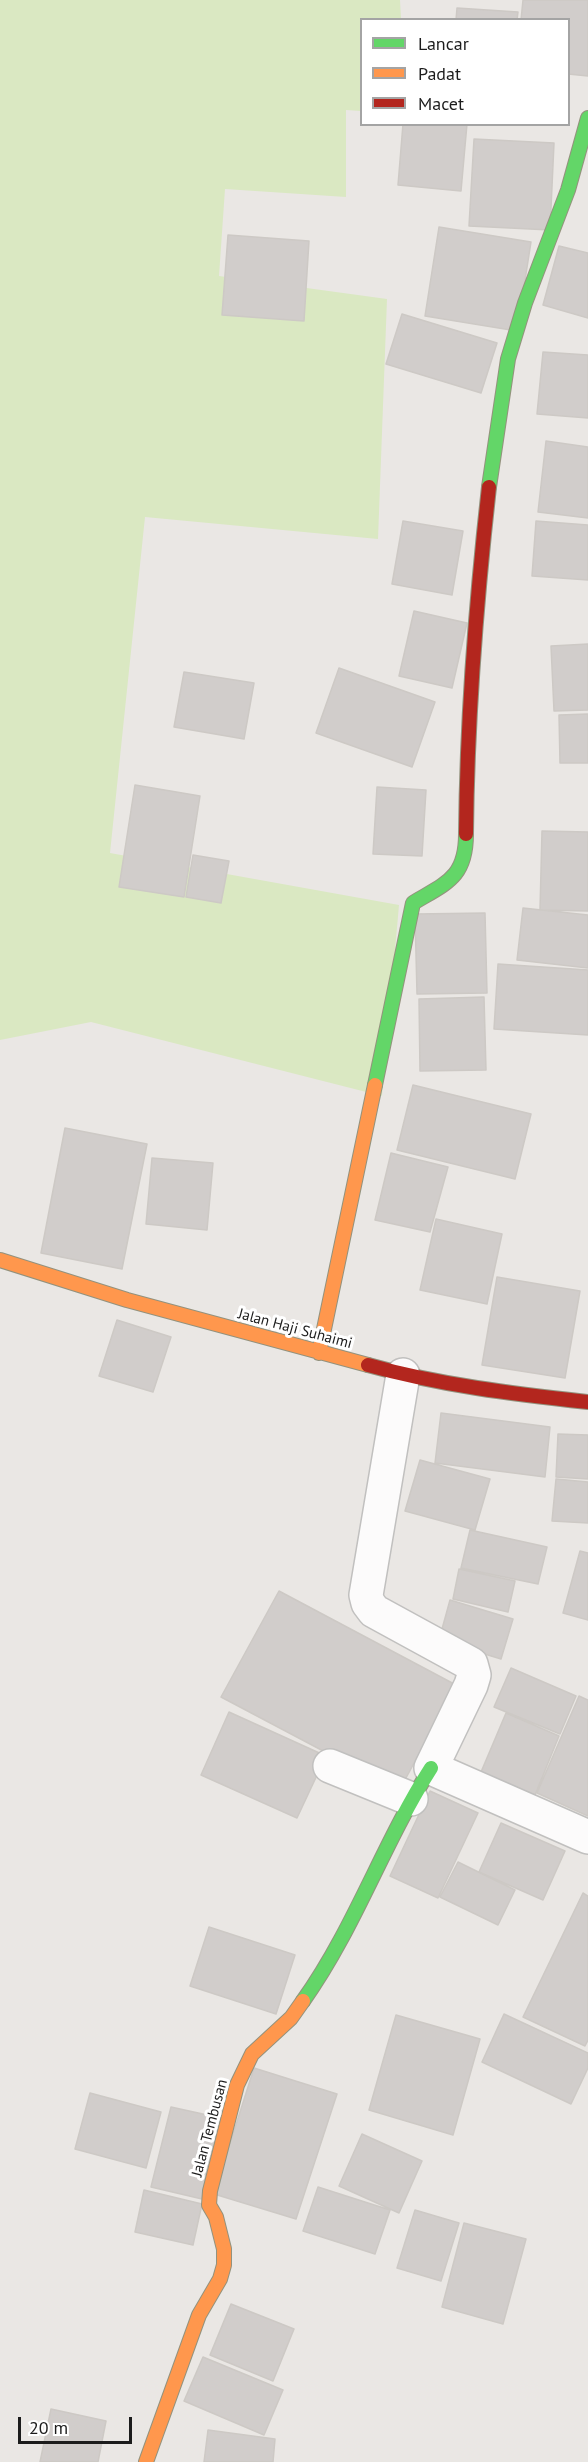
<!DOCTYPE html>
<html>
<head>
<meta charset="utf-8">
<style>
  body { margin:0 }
  #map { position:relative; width:588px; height:2462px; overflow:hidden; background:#eae7e4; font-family:"PT Sans",sans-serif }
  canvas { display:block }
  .legend { position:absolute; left:360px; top:18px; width:210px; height:108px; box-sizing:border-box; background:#fff; border:2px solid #a4a4a4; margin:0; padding:8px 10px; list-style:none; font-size:18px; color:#1c1c1c }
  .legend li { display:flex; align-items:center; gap:12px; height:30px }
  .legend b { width:30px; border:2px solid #a4a4a4 }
  .scale { position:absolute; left:18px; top:2417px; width:114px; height:27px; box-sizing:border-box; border:3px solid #1c1c1c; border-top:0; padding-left:8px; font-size:18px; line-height:21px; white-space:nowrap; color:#1c1c1c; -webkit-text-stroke:4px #fff; paint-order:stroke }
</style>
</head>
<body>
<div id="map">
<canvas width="588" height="2462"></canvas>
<ul class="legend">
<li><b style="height:8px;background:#63d668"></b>Lancar</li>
<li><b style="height:8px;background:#ff974d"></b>Padat</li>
<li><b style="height:8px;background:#b3261e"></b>Macet</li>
</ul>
<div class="scale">20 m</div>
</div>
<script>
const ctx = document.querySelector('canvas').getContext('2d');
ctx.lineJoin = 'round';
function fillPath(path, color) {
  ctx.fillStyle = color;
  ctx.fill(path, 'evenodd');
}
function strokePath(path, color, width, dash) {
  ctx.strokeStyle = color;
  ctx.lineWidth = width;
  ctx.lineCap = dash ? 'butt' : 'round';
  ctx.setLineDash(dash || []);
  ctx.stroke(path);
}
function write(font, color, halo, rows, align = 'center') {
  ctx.font = font + ' "PT Sans",sans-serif';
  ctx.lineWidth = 6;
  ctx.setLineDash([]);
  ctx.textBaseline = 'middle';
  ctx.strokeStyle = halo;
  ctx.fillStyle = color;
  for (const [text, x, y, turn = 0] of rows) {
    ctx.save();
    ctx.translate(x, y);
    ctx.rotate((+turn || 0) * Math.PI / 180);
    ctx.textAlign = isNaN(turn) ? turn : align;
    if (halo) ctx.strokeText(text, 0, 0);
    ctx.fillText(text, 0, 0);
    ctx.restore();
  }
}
const grass = new Path2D(`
  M 0,0 L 400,0 L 401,19 L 362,20 L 361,111 L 346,110 L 346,197 L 225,189 L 219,276 L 387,299 L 378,539 L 145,517 L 110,853 L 399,905 L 382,1096 L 91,1022 L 0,1040 Z`);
const building = new Path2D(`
  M 523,0 L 588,0 L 588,76 L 568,74 L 568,20 L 521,20 Z
  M 457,8 L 518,12 L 517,20 L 456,20 Z
  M 403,124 L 467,124 L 461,191 L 398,185 Z
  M 474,139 L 554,143 L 550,230 L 469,226 Z
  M 439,227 L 531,242 L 517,331 L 425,316 Z
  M 228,235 L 309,241 L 304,321 L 222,315 Z
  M 559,246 L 588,253 L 588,318 L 543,305 Z
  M 402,314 L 497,343 L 481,393 L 386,364 Z
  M 543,352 L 588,355 L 588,418 L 537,414 Z
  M 546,441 L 588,447 L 588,518 L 538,512 Z
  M 403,521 L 463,531 L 452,595 L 392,584 Z
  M 536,521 L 588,525 L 588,580 L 532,576 Z
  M 414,611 L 467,623 L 452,688 L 399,676 Z
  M 588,644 L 588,710 L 554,711 L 551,646 Z
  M 339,668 L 435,702 L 412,767 L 316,733 Z
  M 184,672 L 254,683 L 244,739 L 174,727 Z
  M 588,714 L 588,763 L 560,763 L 559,715 Z
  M 135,785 L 200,796 L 184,897 L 119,887 Z
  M 377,787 L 426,790 L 422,856 L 373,854 Z
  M 542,831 L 588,832 L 588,911 L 540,910 Z
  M 193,855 L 229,861 L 221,903 L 186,897 Z
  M 523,908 L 588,915 L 588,968 L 517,960 Z
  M 485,913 L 487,993 L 417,994 L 415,914 Z
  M 498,964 L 588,970 L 588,1035 L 494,1029 Z
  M 484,997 L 486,1070 L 420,1071 L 419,999 Z
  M 413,1085 L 531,1114 L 515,1179 L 397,1150 Z
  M 65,1128 L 147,1144 L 122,1269 L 41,1253 Z
  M 391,1153 L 448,1167 L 430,1232 L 375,1220 Z
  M 152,1158 L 213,1163 L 207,1230 L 146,1224 Z
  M 436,1219 L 502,1234 L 487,1304 L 420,1290 Z
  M 497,1277 L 580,1291 L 565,1378 L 482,1365 Z
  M 117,1320 L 171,1337 L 153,1392 L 99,1376 Z
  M 441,1413 L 550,1427 L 545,1477 L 435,1463 Z
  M 558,1434 L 588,1435 L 588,1479 L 556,1477 Z
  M 420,1460 L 490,1479 L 475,1530 L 405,1511 Z
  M 556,1479 L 588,1482 L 588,1523 L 552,1521 Z
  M 470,1530 L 547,1547 L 538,1584 L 461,1568 Z
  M 580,1551 L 588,1553 L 588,1620 L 563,1613 Z
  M 459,1569 L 515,1581 L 508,1612 L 453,1599 Z
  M 279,1591 L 456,1685 L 399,1791 L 221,1697 Z
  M 450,1600 L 513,1619 L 501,1659 L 439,1640 Z
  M 511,1668 L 576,1696 L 560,1734 L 494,1707 Z
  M 579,1696 L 588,1700 L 588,1816 L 537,1793 Z
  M 229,1712 L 326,1756 L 297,1818 L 201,1775 Z
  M 506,1713 L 559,1736 L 535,1795 L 481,1772 Z
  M 430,1791 L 478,1813 L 438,1898 L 390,1876 Z
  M 501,1823 L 565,1851 L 543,1900 L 479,1872 Z
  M 458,1862 L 515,1890 L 498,1925 L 440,1897 Z
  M 583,1893 L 588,1896 L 588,2040 L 585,2046 L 523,2017 Z
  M 209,1927 L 295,1955 L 276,2014 L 190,1986 Z
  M 504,2014 L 588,2053 L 588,2068 L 571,2104 L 482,2062 Z
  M 396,2015 L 480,2039 L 453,2135 L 369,2110 Z
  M 254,2068 L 337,2094 L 296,2219 L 214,2194 Z
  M 90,2093 L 161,2112 L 146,2168 L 75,2149 Z
  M 171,2107 L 221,2118 L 202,2199 L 151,2187 Z
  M 362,2134 L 422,2161 L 399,2213 L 339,2186 Z
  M 318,2187 L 390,2210 L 375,2254 L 303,2231 Z
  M 144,2190 L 202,2204 L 193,2245 L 135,2232 Z
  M 415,2210 L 459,2223 L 441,2281 L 397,2268 Z
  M 464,2223 L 526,2239 L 503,2324 L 442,2307 Z
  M 231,2304 L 294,2329 L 273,2381 L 210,2355 Z
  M 203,2357 L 283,2390 L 264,2435 L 184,2401 Z
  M 51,2409 L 106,2421 L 98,2462 L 40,2462 Z
  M 208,2430 L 275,2439 L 273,2462 L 204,2462 Z`);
const street = new Path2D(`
  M 403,1375 L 366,1595 L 368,1603 L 374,1611 L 471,1664 L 474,1675 L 471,1685 L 431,1768 L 588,1837
  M 330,1766 L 411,1799`);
const fast = new Path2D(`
  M 489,487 L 508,359 L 525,303 L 568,190 L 588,118
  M 375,1085 L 413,903 C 446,883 466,878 466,834
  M 303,2001 C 355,1928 383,1843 431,1768`);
const slow = new Path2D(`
  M 0,1260 L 127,1300 L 368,1365
  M 319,1353 L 375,1085
  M 146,2462 L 199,2315 L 220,2279 L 224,2265 L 224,2249 L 216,2217 L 209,2205 L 210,2191 L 237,2085 L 252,2054 L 291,2018 L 303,2001`);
const jam = new Path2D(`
  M 466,834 C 467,718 476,603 489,487
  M 368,1365 C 439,1385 514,1394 588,1402`);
const streetNames = [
  ["Jalan Haji Suhaimi",295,1329,15],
  ["Jalan Tembusan",210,2128,-75]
];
fillPath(grass, '#dae8c2');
fillPath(building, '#d1cdcb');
strokePath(building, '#cdc9c5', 1.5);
strokePath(street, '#c1c0bf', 36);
strokePath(fast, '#93927d', 16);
strokePath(slow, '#93927d', 16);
strokePath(jam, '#93927d', 16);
strokePath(street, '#fcfbfb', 33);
strokePath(fast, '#63d668', 14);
strokePath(slow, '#ff974d', 14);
strokePath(jam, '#b3261e', 14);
write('15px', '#1c1c1c', '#fff', streetNames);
</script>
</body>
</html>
